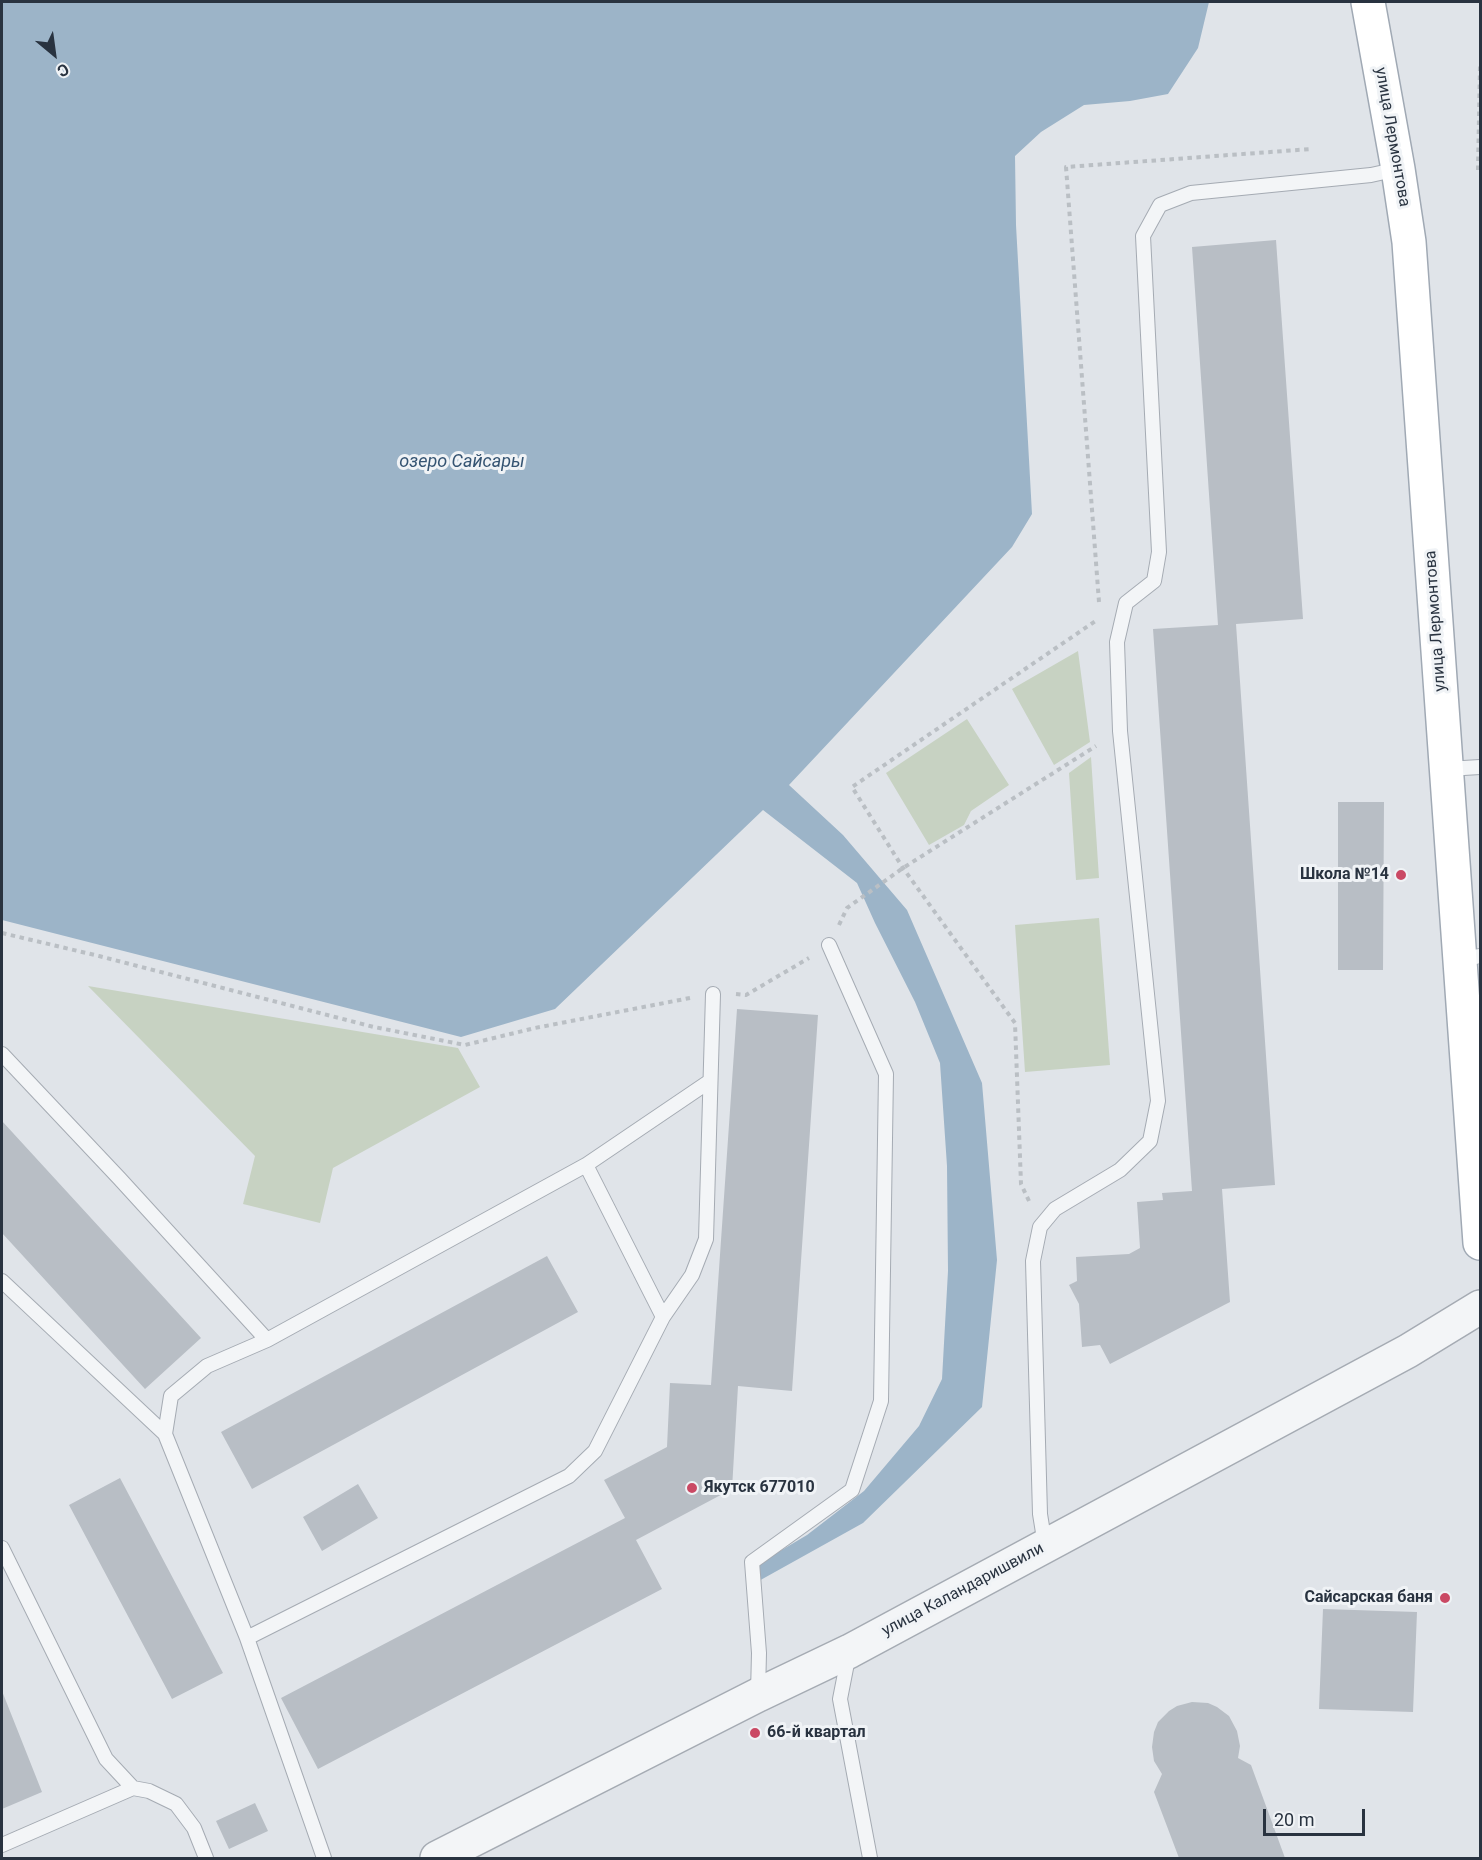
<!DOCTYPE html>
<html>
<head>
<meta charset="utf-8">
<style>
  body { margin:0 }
  #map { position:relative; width:1482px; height:1860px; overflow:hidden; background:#e0e4e9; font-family:Roboto,sans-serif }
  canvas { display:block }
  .frame { position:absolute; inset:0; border:3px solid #293340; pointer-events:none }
  .north { position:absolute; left:24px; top:24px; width:60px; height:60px; -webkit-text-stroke:4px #f0f3f6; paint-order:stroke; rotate:151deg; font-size:16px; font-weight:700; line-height:24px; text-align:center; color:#293340 }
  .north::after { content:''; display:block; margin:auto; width:21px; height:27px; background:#293340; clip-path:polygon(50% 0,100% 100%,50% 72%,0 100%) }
  .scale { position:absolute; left:1263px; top:1809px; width:102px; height:27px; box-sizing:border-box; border:3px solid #293340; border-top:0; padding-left:8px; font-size:18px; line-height:21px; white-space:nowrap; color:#293340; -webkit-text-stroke:4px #f0f3f6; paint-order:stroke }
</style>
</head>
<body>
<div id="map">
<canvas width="1482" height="1860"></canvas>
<div class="frame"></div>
<div class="north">С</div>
<div class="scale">20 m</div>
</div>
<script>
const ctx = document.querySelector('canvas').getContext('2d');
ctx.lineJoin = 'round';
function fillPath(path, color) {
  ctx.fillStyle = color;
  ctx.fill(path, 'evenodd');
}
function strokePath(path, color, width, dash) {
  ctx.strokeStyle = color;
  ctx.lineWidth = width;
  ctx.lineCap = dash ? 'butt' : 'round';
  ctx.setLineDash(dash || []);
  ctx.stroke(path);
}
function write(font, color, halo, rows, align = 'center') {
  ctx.font = font + ' Roboto,sans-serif';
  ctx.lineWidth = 6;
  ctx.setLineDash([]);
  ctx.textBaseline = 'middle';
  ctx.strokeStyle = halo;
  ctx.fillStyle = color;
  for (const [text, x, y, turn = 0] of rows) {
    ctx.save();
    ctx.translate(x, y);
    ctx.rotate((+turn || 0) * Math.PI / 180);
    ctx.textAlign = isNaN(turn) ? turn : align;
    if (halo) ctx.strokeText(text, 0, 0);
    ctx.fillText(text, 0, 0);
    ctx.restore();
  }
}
const green = new Path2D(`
  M 1078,651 L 1090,742 L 1054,765 L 1012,689 Z
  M 967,719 L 1009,785 L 971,811 L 964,825 L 929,845 L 886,773 Z
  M 1091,757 L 1099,878 L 1076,880 L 1069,773 Z
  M 1099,918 L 1110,1065 L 1025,1072 L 1015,925 Z
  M 88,986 L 458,1048 L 480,1087 L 333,1168 L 320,1223 L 243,1204 L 255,1156 Z`);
const water = new Path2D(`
  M 2,2 L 1209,2 L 1198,48 L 1168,94 L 1130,101 L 1084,105 L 1041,132 L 1015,156 L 1016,225 L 1032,514 L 1012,547 L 789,785 L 843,835 L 907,910 L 982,1083 L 997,1260 L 982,1407 L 863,1523 L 757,1582 L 760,1563 L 807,1535 L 864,1491 L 919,1426 L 942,1379 L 948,1271 L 947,1166 L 940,1063 L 915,1002 L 875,923 L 857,883 L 763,810 L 555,1009 L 461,1037 L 2,920 Z`);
const building = new Path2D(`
  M 1276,240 L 1303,619 L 1236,624 L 1275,1185 L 1222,1189 L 1230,1302 L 1110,1364 L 1100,1345 L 1082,1347 L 1079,1304 L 1069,1285 L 1077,1281 L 1076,1257 L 1129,1254 L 1140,1248 L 1137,1202 L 1163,1200 L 1162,1193 L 1192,1191 L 1153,629 L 1218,625 L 1192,247 Z
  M 1338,802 L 1384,802 L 1383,970 L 1338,970 Z
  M 737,1009 L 818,1015 L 792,1391 L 738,1386 L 732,1489 L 636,1540 L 662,1589 L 318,1769 L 281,1698 L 625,1518 L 604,1480 L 667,1447 L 670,1383 L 711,1385 Z
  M 2,1121 L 201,1338 L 145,1389 L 2,1233 Z
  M 547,1256 L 578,1312 L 252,1489 L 221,1432 Z
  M 120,1478 L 223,1673 L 172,1699 L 69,1505 Z
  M 358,1484 L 378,1518 L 322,1551 L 303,1517 Z
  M 1323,1609 L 1417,1612 L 1413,1712 L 1319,1709 Z
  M 2,1691 L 42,1792 L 2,1809 Z
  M 1192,1702 L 1208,1703 L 1217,1707 L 1229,1716 L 1237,1731 L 1240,1746 L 1238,1758 L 1251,1765 L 1285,1858 L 1179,1858 L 1154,1792 L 1162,1774 L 1154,1761 L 1152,1747 L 1154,1732 L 1158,1722 L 1169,1711 L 1177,1706 Z
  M 255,1803 L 268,1831 L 229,1849 L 216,1821 Z`);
const path = new Path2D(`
  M 1478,170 L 1480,66
  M 1099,602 L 1066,167 L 1311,149
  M 839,925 L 847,908 L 903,868 L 1096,746
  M 2,933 L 99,956 L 374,1027 L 465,1045 L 535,1028 L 690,998
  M 736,994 L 746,995 L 809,958
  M 1029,1201 L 1021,1184 L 1015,1023 L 903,868 L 852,787 L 1097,620`);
const service = new Path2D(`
  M 1447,769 L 1480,767
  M 1459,960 L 1480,956
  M 2,1054 L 119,1178 L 267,1340 L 207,1366 L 171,1396 L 165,1434 L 247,1638 L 324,1858
  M 586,1165 L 710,1081
  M 2,1281 L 165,1434
  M 663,1317 L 692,1275 L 706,1239 L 713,994
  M 1045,1545 L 1040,1514 L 1033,1261 L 1040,1227 L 1055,1209 L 1120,1170 L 1150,1141 L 1158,1101 L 1120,731 L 1117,642 L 1126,603 L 1154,581 L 1159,552 L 1143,236 L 1160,205 L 1191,193 L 1371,175 L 1398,169
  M 2,1548 L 106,1759 L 133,1788 L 149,1791 L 176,1804 L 194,1828 L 206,1858
  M 247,1638 L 569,1476 L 595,1451 L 663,1317 L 586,1165 L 267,1340
  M 849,1653 L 840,1699 L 870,1858
  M 758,1693 L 759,1653 L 752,1562 L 852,1490 L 881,1401 L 886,1074 L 829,945
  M 2,1845 L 133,1788`);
const tertiary = new Path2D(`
  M 437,1858 L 758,1695 L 850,1651 L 1408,1351 L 1480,1307`);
const primary = new Path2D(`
  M 1368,2 L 1398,169 L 1409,242 L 1480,1243`);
const markers = [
  [1401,875,6,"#ca4964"],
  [692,1488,6,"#ca4964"],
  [1445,1598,6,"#ca4964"],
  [755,1733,6,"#ca4964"]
];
const streetNames = [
  ["улица Лермонтова",1392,137,80],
  ["улица Лермонтова",1436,621,-94],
  ["улица Каландаришвили",963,1590,-28]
];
const poiNames = [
  ["Школа №14",1389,875],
  ["Якутск 677010",704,1488,"left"],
  ["Сайсарская баня",1433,1598],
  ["66-й квартал",767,1733,"left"]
];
const waterNames = [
  ["озеро Сайсары",462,462]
];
fillPath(green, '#c7d2c2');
fillPath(water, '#9cb4c8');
fillPath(building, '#b8bec5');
strokePath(service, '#a5abb3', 16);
strokePath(tertiary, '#a5abb3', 36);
strokePath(primary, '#a0a9b4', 36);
strokePath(path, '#babfc4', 4, [4.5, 4.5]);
strokePath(service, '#f3f5f7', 14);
strokePath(tertiary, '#f3f5f7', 33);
strokePath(primary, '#fff', 33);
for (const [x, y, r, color] of markers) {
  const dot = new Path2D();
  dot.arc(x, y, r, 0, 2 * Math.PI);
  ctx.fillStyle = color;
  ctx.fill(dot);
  strokePath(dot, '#f0f3f6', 2);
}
write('16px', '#293340', '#f0f3f6', streetNames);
write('bold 16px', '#293340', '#f0f3f6', poiNames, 'right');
write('italic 18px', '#355472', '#f0f3f6', waterNames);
</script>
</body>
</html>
